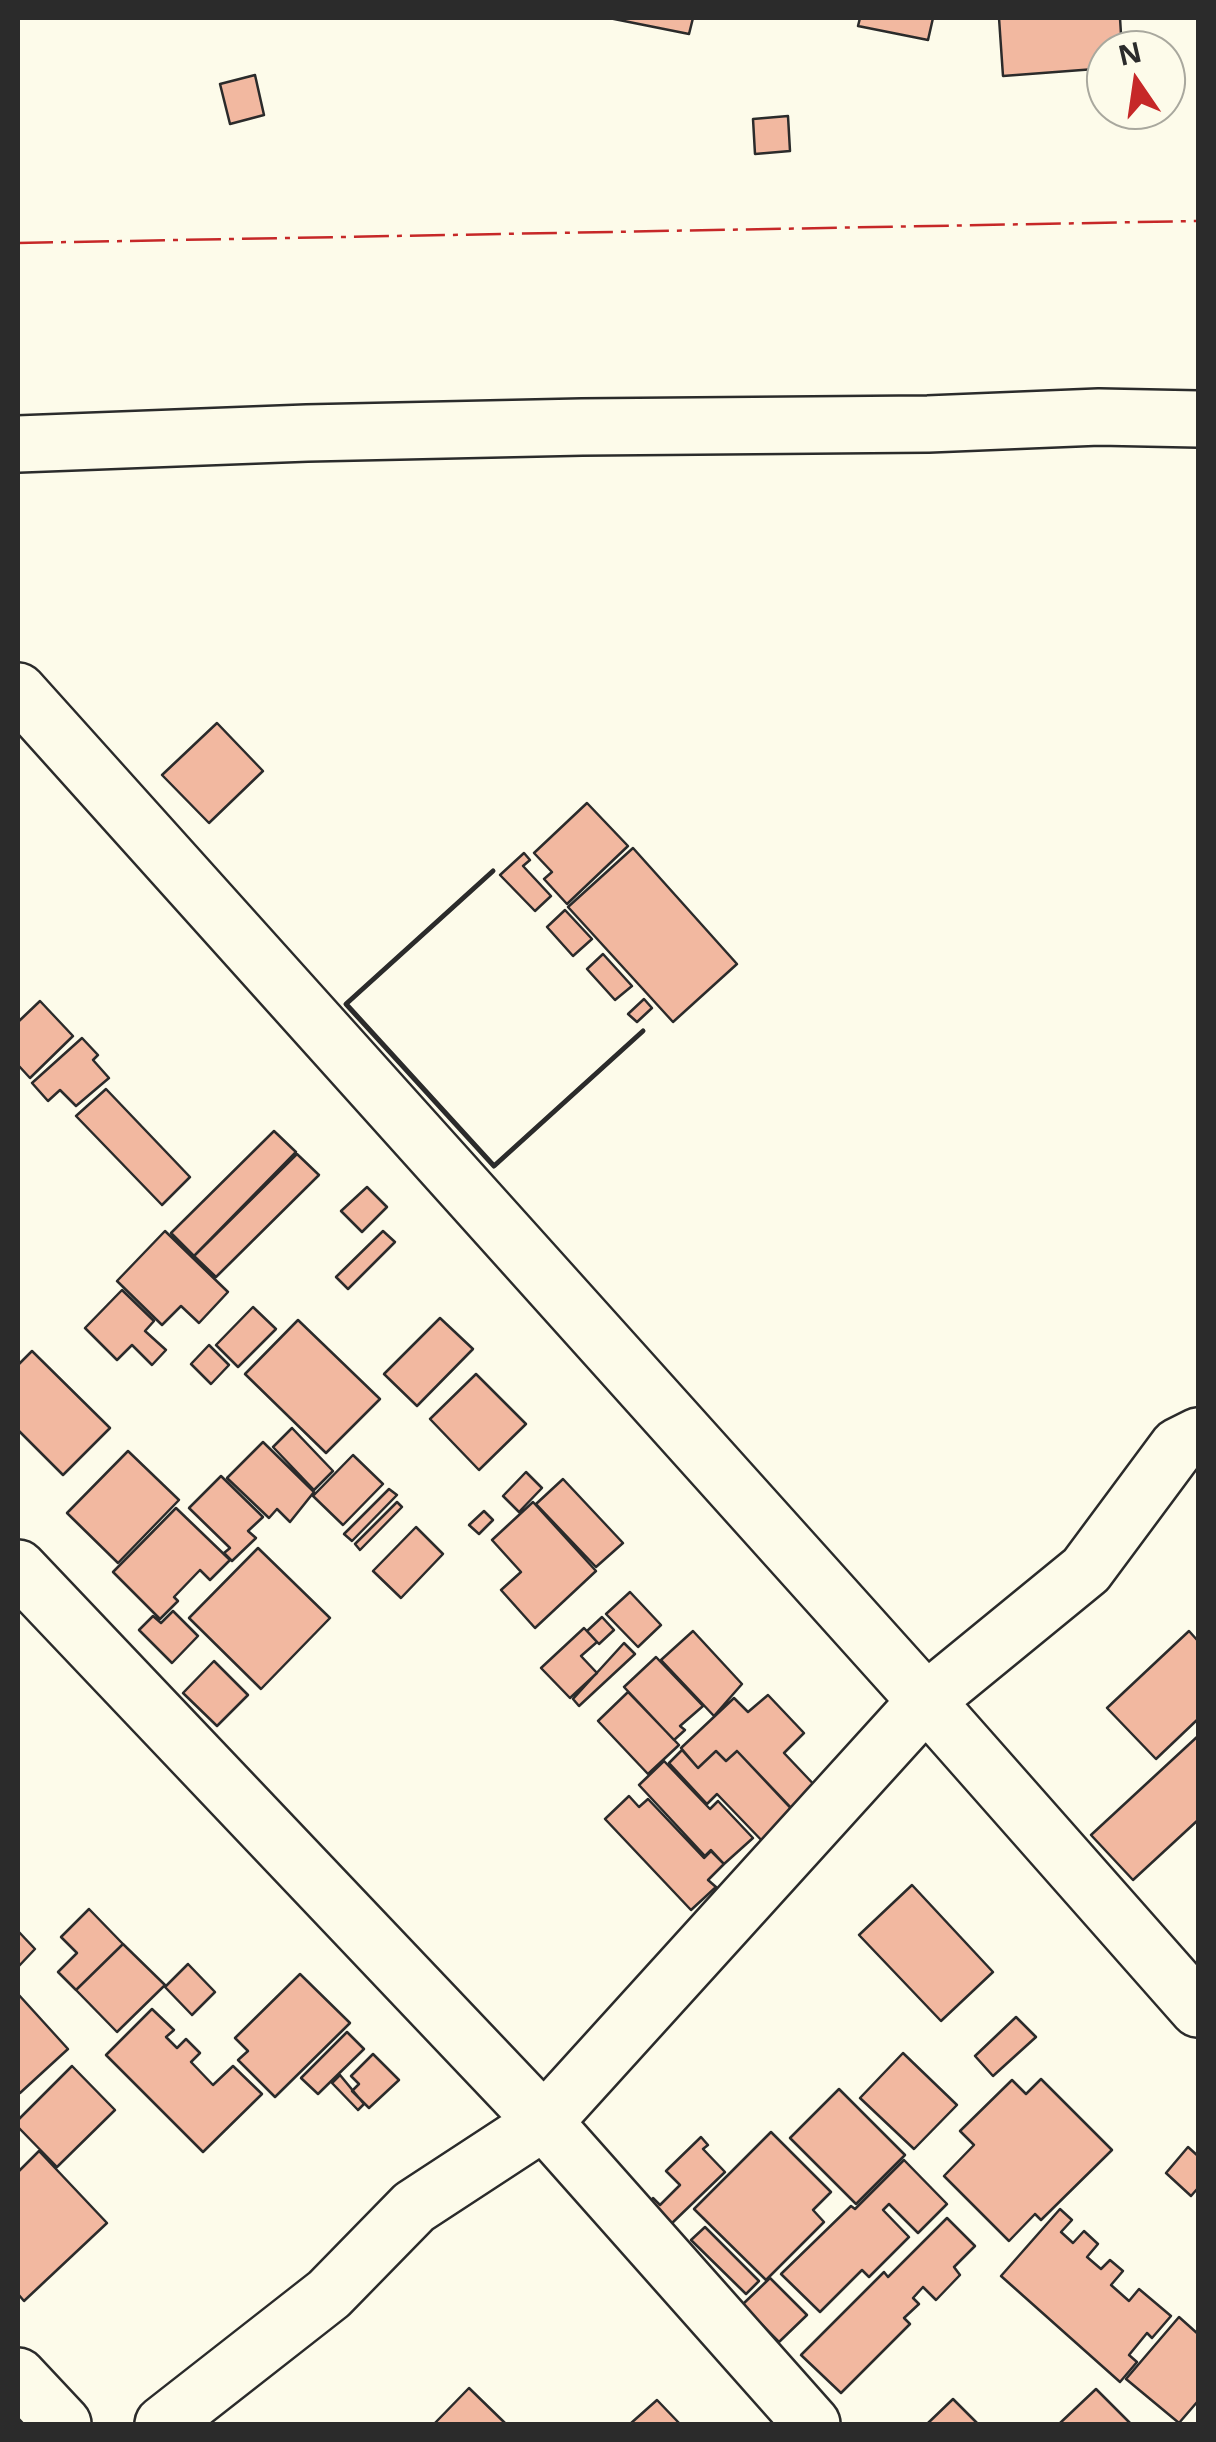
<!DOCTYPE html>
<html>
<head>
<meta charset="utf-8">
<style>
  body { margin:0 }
  #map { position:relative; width:1216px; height:2442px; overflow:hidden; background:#fdfbea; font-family:"Noto Sans",sans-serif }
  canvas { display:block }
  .frame { position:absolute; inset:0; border:20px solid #2b2b2b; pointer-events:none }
  .north { position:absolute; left:1086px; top:30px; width:100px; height:100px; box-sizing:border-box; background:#fdfbea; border:2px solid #a9a89e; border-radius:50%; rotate:347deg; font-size:28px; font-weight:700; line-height:40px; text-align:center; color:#2b2b2b }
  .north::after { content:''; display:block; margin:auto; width:35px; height:45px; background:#c62828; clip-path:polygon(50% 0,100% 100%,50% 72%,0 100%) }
</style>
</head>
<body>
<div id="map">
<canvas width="1216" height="2442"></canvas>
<div class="frame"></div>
<div class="north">N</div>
</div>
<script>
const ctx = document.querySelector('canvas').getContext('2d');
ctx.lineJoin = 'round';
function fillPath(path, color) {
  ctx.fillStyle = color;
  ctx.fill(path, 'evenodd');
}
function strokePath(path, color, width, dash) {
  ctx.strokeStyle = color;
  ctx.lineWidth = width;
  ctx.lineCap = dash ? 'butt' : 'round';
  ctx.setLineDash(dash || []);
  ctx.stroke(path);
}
const building = new Path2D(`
  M 609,18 L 693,18 L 689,34 Z
  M 860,18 L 933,18 L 928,40 L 858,26 Z
  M 999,18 L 1120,18 L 1122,50 L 1106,50 L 1106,94 L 1096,94 L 1095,69 L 1003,76 Z
  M 255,75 L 264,115 L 230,124 L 220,84 Z
  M 788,116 L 790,151 L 755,154 L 753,119 Z
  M 217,723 L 263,771 L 209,823 L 162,775 Z
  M 587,803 L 628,846 L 567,904 L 544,879 L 552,872 L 534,853 Z
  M 633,848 L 737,964 L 673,1022 L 568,907 Z
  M 524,853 L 530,860 L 523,866 L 551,896 L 535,911 L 500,875 Z
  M 565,910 L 592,939 L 573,956 L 547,927 Z
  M 603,954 L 632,986 L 615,1000 L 587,969 Z
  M 644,999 L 652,1008 L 637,1022 L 628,1014 Z
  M 40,1001 L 73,1036 L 30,1078 L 18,1065 L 18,1022 Z
  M 82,1038 L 98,1055 L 93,1060 L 109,1078 L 76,1106 L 60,1090 L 48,1101 L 32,1083 Z
  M 106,1089 L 190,1177 L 162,1205 L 76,1116 Z
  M 274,1131 L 296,1152 L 194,1256 L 171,1233 Z
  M 297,1154 L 319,1175 L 216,1277 L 194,1256 Z
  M 367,1187 L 387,1207 L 362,1232 L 341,1211 Z
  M 165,1231 L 228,1292 L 199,1323 L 181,1306 L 162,1325 L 117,1281 Z
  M 383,1231 L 395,1242 L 348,1289 L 336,1277 Z
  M 122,1290 L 154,1321 L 145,1331 L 166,1350 L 152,1365 L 132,1345 L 117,1360 L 85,1328 Z
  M 253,1307 L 276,1329 L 238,1367 L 216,1345 Z
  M 440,1318 L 473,1349 L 417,1406 L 384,1374 Z
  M 298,1320 L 380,1399 L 326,1453 L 245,1374 Z
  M 209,1345 L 229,1365 L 211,1384 L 191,1364 Z
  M 32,1351 L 110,1428 L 63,1475 L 18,1430 L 18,1365 Z
  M 476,1374 L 526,1424 L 479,1470 L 430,1419 Z
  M 292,1428 L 333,1471 L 314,1490 L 273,1447 Z
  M 263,1442 L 314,1492 L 290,1522 L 277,1509 L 269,1518 L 227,1478 Z
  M 128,1451 L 179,1500 L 118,1563 L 67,1513 Z
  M 353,1455 L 383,1484 L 343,1525 L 313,1496 Z
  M 526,1472 L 542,1488 L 519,1512 L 503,1496 Z
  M 221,1476 L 263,1517 L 248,1531 L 256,1538 L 232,1561 L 224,1553 L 230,1548 L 189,1508 Z
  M 563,1479 L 623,1543 L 596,1567 L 536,1504 Z
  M 389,1489 L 397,1495 L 352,1541 L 344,1534 Z
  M 397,1502 L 402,1507 L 360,1550 L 355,1544 Z
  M 533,1502 L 596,1571 L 535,1628 L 501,1590 L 521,1572 L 492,1540 Z
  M 176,1508 L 230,1560 L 210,1580 L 200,1570 L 174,1597 L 178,1601 L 160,1619 L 113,1572 Z
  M 484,1511 L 493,1520 L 479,1534 L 469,1525 Z
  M 416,1527 L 443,1554 L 401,1598 L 373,1571 Z
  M 258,1548 L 330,1618 L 261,1689 L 189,1618 Z
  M 630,1592 L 661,1625 L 638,1647 L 606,1614 Z
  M 173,1611 L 198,1636 L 172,1663 L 139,1630 L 153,1616 L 161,1623 Z
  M 602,1617 L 614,1630 L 599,1644 L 587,1631 Z
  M 584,1628 L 597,1642 L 581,1656 L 597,1673 L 570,1698 L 541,1668 Z
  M 693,1631 L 742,1684 L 714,1716 L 661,1660 Z
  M 1189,1631 L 1198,1641 L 1198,1719 L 1156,1759 L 1107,1708 Z
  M 624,1643 L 635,1654 L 579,1706 L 573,1699 Z
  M 656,1657 L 703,1706 L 680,1726 L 685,1730 L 674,1740 L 624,1687 Z
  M 214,1661 L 248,1695 L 217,1726 L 183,1693 Z
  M 628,1692 L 679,1745 L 648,1774 L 598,1721 Z
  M 768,1695 L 804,1733 L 784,1753 L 821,1792 L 797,1814 L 737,1751 L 726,1761 L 716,1751 L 698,1768 L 681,1748 L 734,1698 L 748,1712 Z
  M 1198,1736 L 1198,1820 L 1133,1880 L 1091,1835 Z
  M 682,1750 L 698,1768 L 716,1751 L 726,1761 L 737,1751 L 798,1816 L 767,1846 L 717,1794 L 707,1804 L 669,1763 Z
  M 664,1761 L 710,1809 L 718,1801 L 753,1838 L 724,1864 L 711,1850 L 705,1856 L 639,1785 Z
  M 629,1796 L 639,1807 L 648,1799 L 704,1858 L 711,1851 L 724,1864 L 708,1880 L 716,1887 L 691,1910 L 605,1819 Z
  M 912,1885 L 993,1972 L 941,2021 L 859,1935 Z
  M 89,1909 L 123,1944 L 76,1990 L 58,1972 L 77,1953 L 61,1937 Z
  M 18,1931 L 35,1949 L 18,1967 Z
  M 123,1944 L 165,1985 L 117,2032 L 76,1990 Z
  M 188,1964 L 215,1992 L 192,2015 L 165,1987 Z
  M 300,1974 L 350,2023 L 275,2097 L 238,2060 L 248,2051 L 235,2038 Z
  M 18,1994 L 68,2049 L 20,2093 L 18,2090 Z
  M 152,2009 L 174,2030 L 166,2037 L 177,2048 L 186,2039 L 200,2053 L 191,2062 L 213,2085 L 233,2066 L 262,2094 L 203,2152 L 106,2055 Z
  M 1016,2017 L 1036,2037 L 993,2076 L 975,2056 Z
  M 347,2032 L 364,2049 L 318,2094 L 301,2078 Z
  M 903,2053 L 957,2105 L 914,2149 L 860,2098 Z
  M 373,2054 L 399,2080 L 369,2108 L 352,2091 L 359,2084 L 351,2076 Z
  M 72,2066 L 115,2110 L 57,2167 L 18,2127 L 18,2120 Z
  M 340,2075 L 364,2104 L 358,2110 L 332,2083 Z
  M 1041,2079 L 1112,2150 L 1041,2220 L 1035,2214 L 1009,2241 L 944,2176 L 974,2145 L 960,2131 L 1012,2080 L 1026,2094 Z
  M 839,2089 L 905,2155 L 856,2204 L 790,2138 Z
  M 771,2132 L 831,2192 L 813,2210 L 824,2222 L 766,2280 L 694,2209 Z
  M 701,2137 L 708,2145 L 703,2149 L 725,2172 L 669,2226 L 648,2204 L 653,2198 L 660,2205 L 680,2185 L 666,2171 Z
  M 1188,2147 L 1198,2156 L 1198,2188 L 1191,2196 L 1166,2173 Z
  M 39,2151 L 107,2223 L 24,2301 L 18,2294 L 18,2172 Z
  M 904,2160 L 947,2204 L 918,2233 L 889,2204 L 883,2210 L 909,2237 L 869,2277 L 862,2270 L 820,2312 L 781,2274 L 851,2206 L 855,2209 Z
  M 1060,2209 L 1072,2220 L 1061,2232 L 1073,2243 L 1084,2231 L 1098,2244 L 1087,2257 L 1101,2269 L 1110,2260 L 1123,2271 L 1111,2285 L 1129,2301 L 1139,2289 L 1171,2316 L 1152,2338 L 1147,2333 L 1129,2355 L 1137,2362 L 1120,2382 L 1001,2276 Z
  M 947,2218 L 975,2246 L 954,2267 L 960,2275 L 936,2300 L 923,2287 L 913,2298 L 919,2304 L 904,2318 L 910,2324 L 841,2393 L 801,2355 L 884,2272 L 888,2277 Z
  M 705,2227 L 759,2281 L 746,2294 L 691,2240 Z
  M 770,2278 L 807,2315 L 779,2342 L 742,2305 Z
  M 1179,2317 L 1198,2334 L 1198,2401 L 1179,2423 L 1126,2379 Z
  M 469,2388 L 506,2424 L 434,2424 Z
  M 1096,2389 L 1131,2424 L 1059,2424 Z
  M 953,2399 L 978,2424 L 927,2424 Z
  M 657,2400 L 680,2424 L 630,2424 Z`);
const minor = new Path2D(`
  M 18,444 L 307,433 L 582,427 L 928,424 L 1099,417 L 1198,419
  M 18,691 L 926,1701 L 1198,2009
  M 18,1568 L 544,2122 L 812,2424
  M 18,2376 L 63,2424
  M 163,2424 L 329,2294 L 414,2207 L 544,2122 L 926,1701 L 1086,1570 L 1178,1446 L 1198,1436`);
const wall = new Path2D(`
  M 493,871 L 346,1004 L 494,1166 L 643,1031`);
const power = new Path2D(`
  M 18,243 L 1198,221`);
fillPath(building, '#f2b8a0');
strokePath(building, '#2b2b2b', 2.5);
strokePath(minor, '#2b2b2b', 60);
strokePath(minor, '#fdfbea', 55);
strokePath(wall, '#2b2b2b', 5);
strokePath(power, '#c62828', 2.5, [35, 8, 5, 8]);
</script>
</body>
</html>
